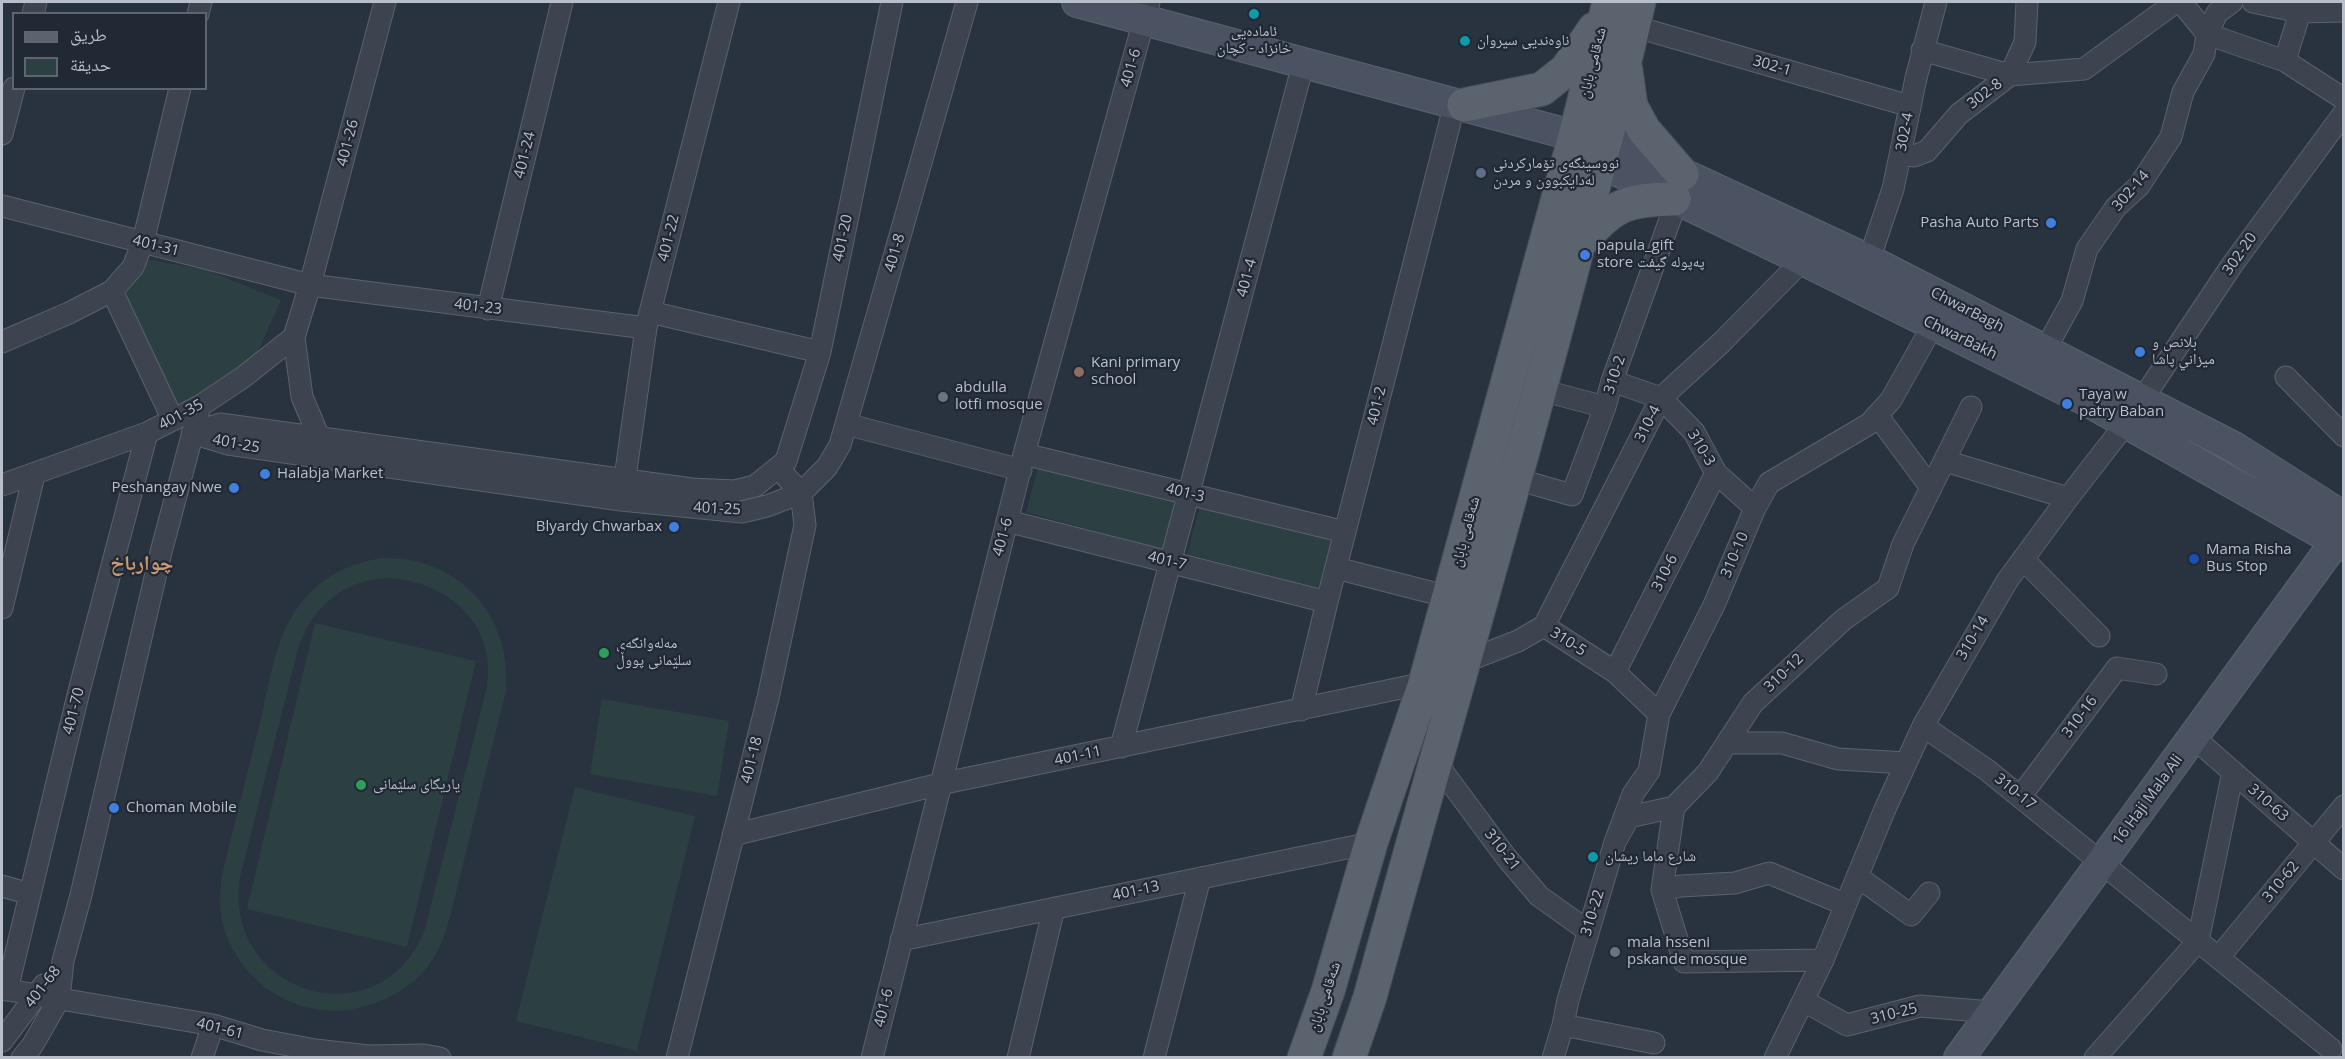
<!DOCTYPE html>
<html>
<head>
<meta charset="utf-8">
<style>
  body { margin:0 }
  #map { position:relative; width:2345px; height:1059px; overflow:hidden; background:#29323f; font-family:"Open Sans","Noto Naskh Arabic",sans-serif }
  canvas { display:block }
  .frame { position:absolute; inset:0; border:3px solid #b9bfca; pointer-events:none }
  .legend { position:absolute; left:12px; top:12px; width:195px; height:78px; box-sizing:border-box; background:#212935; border:2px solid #5e6571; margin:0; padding:8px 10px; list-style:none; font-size:18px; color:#b9bfca }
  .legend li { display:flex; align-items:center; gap:12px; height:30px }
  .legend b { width:30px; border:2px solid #5e6571 }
</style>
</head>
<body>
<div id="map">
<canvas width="2345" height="1059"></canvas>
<div class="frame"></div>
<ul class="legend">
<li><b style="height:8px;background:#5b636f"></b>طريق</li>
<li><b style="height:16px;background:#2c4041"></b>حديقة</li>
</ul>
</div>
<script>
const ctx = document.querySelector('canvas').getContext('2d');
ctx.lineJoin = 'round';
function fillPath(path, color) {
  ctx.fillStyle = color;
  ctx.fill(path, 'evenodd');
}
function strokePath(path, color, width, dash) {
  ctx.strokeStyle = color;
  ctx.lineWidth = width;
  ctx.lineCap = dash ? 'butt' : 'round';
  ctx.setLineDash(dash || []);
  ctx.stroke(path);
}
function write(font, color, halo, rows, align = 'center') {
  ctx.font = font + ' "Open Sans","Noto Naskh Arabic",sans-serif';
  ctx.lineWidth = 4.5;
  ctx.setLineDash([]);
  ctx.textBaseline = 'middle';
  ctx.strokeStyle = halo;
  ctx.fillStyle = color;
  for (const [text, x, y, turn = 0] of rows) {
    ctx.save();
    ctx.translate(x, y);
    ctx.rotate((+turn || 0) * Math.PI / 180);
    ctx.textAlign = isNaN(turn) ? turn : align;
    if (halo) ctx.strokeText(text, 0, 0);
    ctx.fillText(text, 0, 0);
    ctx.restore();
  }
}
const green = new Path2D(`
  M 145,259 L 206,270 L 281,300 L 254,360 L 175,414 L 116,292 Z
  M 1039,464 L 1178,502 L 1165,550 L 1026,512 Z
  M 1200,506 L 1332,539 L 1319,588 L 1187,554 Z
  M 383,558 C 459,556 512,616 506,690 L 450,917 C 445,933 440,950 430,963 C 415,985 392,998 367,1006 C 304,1025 237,985 222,921 C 219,906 220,890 222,875 C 235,821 248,768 262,715 C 270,679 276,637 298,607 C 319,578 348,563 383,558 ZM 388,578 C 447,581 497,624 487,687 L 425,929 C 381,1043 221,994 240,877 L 298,649 C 311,608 344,579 388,578 Z
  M 315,623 L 476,661 L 407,947 L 247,909 Z
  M 602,699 L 729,721 L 717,796 L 590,774 Z
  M 575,787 L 695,816 L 637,1051 L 516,1021 Z`);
const street = new Path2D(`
  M 2181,2 L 2207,34 L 2285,61 L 2344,99
  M 2253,2 L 2300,12 L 2344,11
  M 33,14 L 36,2
  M 198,14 L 201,2
  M 1633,26 L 1910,106
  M 1922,50 L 2010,75 L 2084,69 L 2176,2
  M 2285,61 L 2300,12
  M 2,134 L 14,88
  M 1901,153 L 1914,156 L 1927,151 L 1959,114 L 2010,75 L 2025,42 L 2027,2
  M 2,206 L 310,285 L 646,328
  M 1869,260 L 1893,189 L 1916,78 L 1936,2
  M 112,291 L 173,420
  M 488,309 L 562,2
  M 650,312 L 820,352
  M 294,337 L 302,397 L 319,437
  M 2,342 L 69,313 L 112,291 L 133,267 L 143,242 L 180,88
  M 2045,350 L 2072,301 L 2087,249 L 2116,207 L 2139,186 L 2171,137 L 2183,92 L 2204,54 L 2207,34 L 2217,13 L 2232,2
  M 2286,377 L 2344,436
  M 1612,381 L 1661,398 L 1694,432 L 1716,473 L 1755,508
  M 1541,390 L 1605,407
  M 2142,400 L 2232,265 L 2344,113
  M 1877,415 L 1931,488
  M 846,424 L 1021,470
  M 192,433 L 228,444 L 621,500 L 742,512 L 767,506 L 801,493 L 827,467 L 840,445 L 967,2
  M 192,433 L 220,424 L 692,489 L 734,491 L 755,486 L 786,461 L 820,352 L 892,2
  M 1024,454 L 1345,532
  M 1945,461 L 2068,498
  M 625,478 L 646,328 L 729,2
  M 1516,479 L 1572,495 L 1605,407 L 1612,381 L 1677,200
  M 2,485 L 147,433 L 200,406 L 242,378 L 294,337 L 310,285 L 385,2
  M 1007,521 L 1327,602
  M 2023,559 L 2099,636
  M 1336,568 L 1449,597
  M 2,608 L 34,475
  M 1544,626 L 1661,398 L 1721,343 L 1803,260
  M 1464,662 L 1518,641 L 1544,626 L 1615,672 L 1659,714
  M 1615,672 L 1716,473
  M 1301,710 L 1327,602 L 1455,103
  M 1923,726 L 1987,770 L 2331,1049
  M 2193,737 L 2344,869
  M 1728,743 L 1782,743 L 1838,759 L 1906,763
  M 1121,747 L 1304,61
  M 1439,753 L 1443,772 L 1506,857 L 1539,896 L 1588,931
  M 2020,797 L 2117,668 L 2156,674
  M 733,835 L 940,784 L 1425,683
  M 1615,842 L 1633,794 L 1649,771 L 1659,714 L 1714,605 L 1755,508 L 1769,483 L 1869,424 L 1891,400 L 1933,325
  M 1858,877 L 1911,915 L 1929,893
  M 2,886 L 30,894
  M 1662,890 L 1681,886 L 1735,883 L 1769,873 L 1844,904
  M 901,940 L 1371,843
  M 2198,941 L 2233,772
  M 2219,957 L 2344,806
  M 1823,960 L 1684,962 L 1662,890 L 1674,807 L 1708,772 L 1753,703 L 1843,620 L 1888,588 L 1903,544 L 1971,407
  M 2,989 L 213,1025 L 262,1040 L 315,1050 L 369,1056 L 424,1055 L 440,1058
  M 7,990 L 79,691 L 147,433
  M 1804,1001 L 1847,1025 L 1920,1006 L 1991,1012
  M 1563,1025 L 1654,1043
  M 2,1041 L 44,985
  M 22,1058 L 32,1046 L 59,999 L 63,961 L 81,895 L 161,552 L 200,406
  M 202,1058 L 213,1025
  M 677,1058 L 768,698 L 805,525 L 801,493 L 778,468
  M 872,1058 L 1024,454 L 1149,2
  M 1018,1058 L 1054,908
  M 1154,1058 L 1200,878
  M 1553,1058 L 1563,1025 L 1568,1000 L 1615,842 L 1629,817 L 1674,807
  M 1775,1058 L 1823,960 L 1885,809 L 1923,726 L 2007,581 L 2068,498 L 2127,422
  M 2095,1058 L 2198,941`);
const secondary = new Path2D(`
  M 1077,2 L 1575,136 L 1606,138 L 1869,260 L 2142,400 L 2234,447 L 2344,517
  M 1583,145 L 1599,162 L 1803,260 L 2089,402 L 2344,546
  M 1959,1058 L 2336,541`);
const primary = new Path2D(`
  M 1626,70 L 1631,106 L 1644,130 L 1682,174
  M 1464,105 L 1542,89 L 1566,70 L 1594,29
  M 1579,244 C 1612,207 1623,199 1674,199
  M 1304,1058 L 1328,991 L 1371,843 L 1425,683 L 1575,136 L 1609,2
  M 1349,1058 L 1370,997 C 1461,665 1561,336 1639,2`);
const markers = [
  [1254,14,6,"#0f9aa8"],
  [1465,41,6,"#0f9aa8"],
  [1481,173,6,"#5c6f8a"],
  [2051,223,6,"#3f7fe0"],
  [1585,255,6,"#3f7fe0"],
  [2140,352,6,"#3f7fe0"],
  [1079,372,6,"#8d6e63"],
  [943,397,6,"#6b7280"],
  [2067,404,6,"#3f7fe0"],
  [265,474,6,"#3f7fe0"],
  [234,488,6,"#3f7fe0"],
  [674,527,6,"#3f7fe0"],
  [2194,559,6,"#1a4fb4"],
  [604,653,6,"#2e9e5b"],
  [361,785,6,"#2e9e5b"],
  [114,808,6,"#3f7fe0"],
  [1593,857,6,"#0f9aa8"],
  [1615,952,6,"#6b7280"]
];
const poiNames = [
  ["ئامادەیی",1254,32,"center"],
  ["خانزاد - کچان",1254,49,"center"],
  ["ناوەندیی سیروان",1477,41],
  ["نووسینگەی تۆمارکردنی",1493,164],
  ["لەدایکبوون و مردن",1493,181],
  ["Pasha Auto Parts",2039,223,"right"],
  ["papula_gift",1597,246],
  ["store پەپولە گیفت",1597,263],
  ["بلانص و",2152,343],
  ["ميزاني پاشا",2152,360],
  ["Kani primary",1091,363],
  ["school",1091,380],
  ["abdulla",955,388],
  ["lotfi mosque",955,405],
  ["Taya w",2079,395],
  ["patry Baban",2079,412],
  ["Halabja Market",277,474],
  ["Peshangay Nwe",222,488,"right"],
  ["Blyardy Chwarbax",662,527,"right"],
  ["Mama Risha",2206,550],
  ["Bus Stop",2206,567],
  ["مەلەوانگەی",616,644],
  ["سلێمانی پووڵ",616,661],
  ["یاریگای سلێمانی",373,785],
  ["Choman Mobile",126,808],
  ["شارع ماما ريشان",1605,857],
  ["mala hsseni",1627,943],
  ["pskande mosque",1627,960]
];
const streetNames = [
  ["شەقامی بابان",1593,63,-76],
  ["302-1",1772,66,16],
  ["401-6",1131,68,-74],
  ["302-8",1985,94,-37],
  ["302-4",1905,132,-79],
  ["401-26",348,143,-75],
  ["401-24",525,155,-76],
  ["302-14",2131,191,-49],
  ["401-22",669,238,-76],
  ["401-20",843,238,-78],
  ["401-31",156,246,14],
  ["401-8",895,253,-74],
  ["302-20",2240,254,-55],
  ["401-4",1247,278,-75],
  ["401-23",478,307,7],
  ["ChwarBagh",1967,310,27],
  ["ChwarBakh",1960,338,26],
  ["310-2",1615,375,-72],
  ["401-2",1377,406,-76],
  ["401-35",181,415,-28],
  ["310-4",1648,424,-63],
  ["401-25",236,444,11],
  ["310-3",1701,448,59],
  ["401-3",1185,493,14],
  ["401-25",717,509,3],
  ["شەقامی بابان",1466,532,-75],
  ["401-6",1003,537,-75],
  ["310-10",1735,555,-67],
  ["401-7",1167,561,14],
  ["310-6",1665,573,-63],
  ["310-14",1973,638,-59],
  ["310-5",1568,642,33],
  ["310-12",1784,673,-44],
  ["401-70",74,711,-76],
  ["310-16",2080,717,-53],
  ["401-11",1078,756,-12],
  ["401-18",752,760,-76],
  ["310-17",2015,792,39],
  ["16 Haji Mala Ali",2148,800,-54],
  ["310-63",2268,803,41],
  ["310-21",1502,850,52],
  ["310-62",2281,882,-50],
  ["401-13",1136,891,-12],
  ["310-22",1593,913,-73],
  ["401-68",43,987,-52],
  ["شەقامی بابان",1325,997,-72],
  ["401-6",884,1008,-76],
  ["310-25",1894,1014,-14],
  ["401-61",220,1029,14]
];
const districtNames = [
  ["چوارباخ",142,564]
];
fillPath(green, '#2c4041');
strokePath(street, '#5a626d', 23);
strokePath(secondary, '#5a626d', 32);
strokePath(primary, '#464d59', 35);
strokePath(street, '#3d444f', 21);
strokePath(secondary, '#4b5362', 30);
strokePath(primary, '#5b636f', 33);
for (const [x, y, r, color] of markers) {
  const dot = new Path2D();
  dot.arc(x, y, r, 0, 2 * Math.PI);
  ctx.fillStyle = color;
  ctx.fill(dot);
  strokePath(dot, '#212935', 2);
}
write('15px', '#b9bfca', '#212935', poiNames, 'left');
write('15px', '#b9bfca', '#212935', streetNames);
write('bold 21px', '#cc9a72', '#212935', districtNames);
</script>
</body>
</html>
